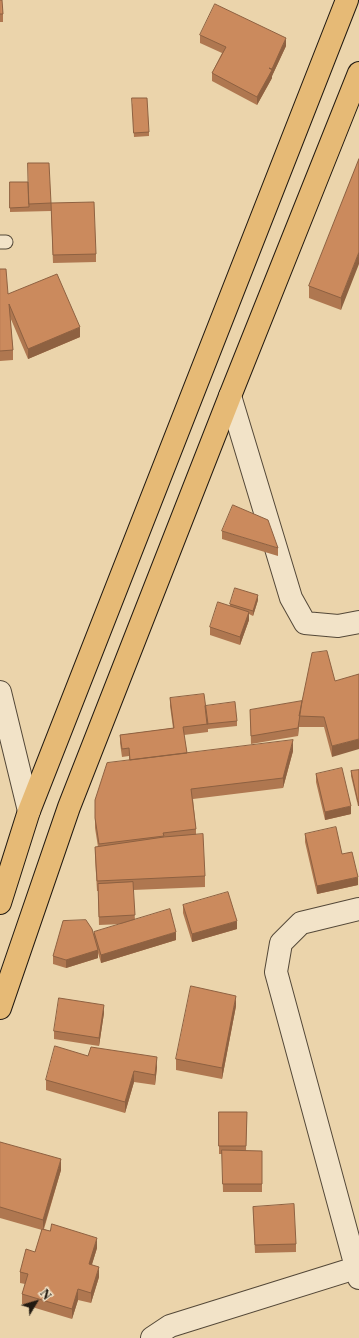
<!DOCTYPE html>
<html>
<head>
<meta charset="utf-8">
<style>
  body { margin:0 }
  #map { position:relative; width:359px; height:1338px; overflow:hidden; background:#ebd4ab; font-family:"Libre Caslon Text",serif }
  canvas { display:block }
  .north { position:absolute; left:16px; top:1282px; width:40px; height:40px; -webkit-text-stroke:3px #f2e3c8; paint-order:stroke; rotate:52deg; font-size:11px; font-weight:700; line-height:16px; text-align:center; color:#221a11 }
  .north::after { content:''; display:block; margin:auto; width:14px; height:18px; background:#221a11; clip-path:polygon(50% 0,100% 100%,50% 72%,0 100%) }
</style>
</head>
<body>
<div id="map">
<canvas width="359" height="1338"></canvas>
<div class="north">N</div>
</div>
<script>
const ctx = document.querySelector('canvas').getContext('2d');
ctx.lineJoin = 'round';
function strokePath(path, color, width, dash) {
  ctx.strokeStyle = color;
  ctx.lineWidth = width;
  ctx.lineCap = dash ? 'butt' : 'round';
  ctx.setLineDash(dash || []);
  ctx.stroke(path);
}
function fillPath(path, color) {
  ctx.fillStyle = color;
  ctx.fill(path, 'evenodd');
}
const service = new Path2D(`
  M 0,242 L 6,242`);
const minor = new Path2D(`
  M 230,396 L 291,598 L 305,623 L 338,626 L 359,622
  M 0,692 L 29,811
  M 359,909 L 301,923 L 281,943 L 276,972 L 359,1278
  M 152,1338 L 170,1326 L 359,1267`);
const trunk = new Path2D(`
  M 0,903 L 29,811 L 347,0
  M 0,1008 L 69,807 L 230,396 L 359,73`);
const wall = new Path2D(`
  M 0,0 L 3,14 L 3,22 L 0,22 Z
  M 200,35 L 286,46 L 272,76 L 272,78 L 257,105 L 212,81 L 212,73 L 222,53 L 200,43 Z
  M 132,103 L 149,132 L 149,136 L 134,137 Z
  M 359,159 L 341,310 L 309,298 L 309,286 Z
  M 10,182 L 51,203 L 96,254 L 96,262 L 53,263 L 51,211 L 10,212 Z
  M 0,269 L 8,294 L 80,337 L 28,359 L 10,317 L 13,350 L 13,360 L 0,361 Z
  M 222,531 L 278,548 L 278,556 L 222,539 Z
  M 258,600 L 253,616 L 249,614 L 249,620 L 240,645 L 210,635 L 210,627 L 230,606 L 230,604 Z
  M 335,681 L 332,757 L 324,727 L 299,727 L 299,725 L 298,736 L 251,744 L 250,710 L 302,701 Z
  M 170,698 L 205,706 L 237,721 L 237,726 L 208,729 L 208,732 L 184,735 L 187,753 L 293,751 L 283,788 L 193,799 L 196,829 L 196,834 L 205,876 L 205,887 L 133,890 L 135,920 L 176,940 L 101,963 L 98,953 L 98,958 L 66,968 L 53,964 L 53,956 L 94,935 L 94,932 L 122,924 L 99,925 L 98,891 L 97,891 L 95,857 L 95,847 L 98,847 L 95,828 L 95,800 L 129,760 L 129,756 L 122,757 L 120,743 L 120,735 L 173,728 L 170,706 Z
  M 359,770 L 358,806 L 351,776 L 351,771 Z
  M 316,774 L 351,814 L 325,820 L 316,782 Z
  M 305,834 L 358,885 L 317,894 L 305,842 Z
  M 183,905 L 237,929 L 192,942 L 183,913 Z
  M 236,1006 L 222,1079 L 176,1070 L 176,1059 Z
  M 104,1013 L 99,1046 L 54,1039 L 54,1031 Z
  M 88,1056 L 157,1067 L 155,1085 L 134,1082 L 125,1113 L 46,1090 L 46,1080 Z
  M 219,1112 L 247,1112 L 246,1151 L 262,1151 L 262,1192 L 223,1192 L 222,1154 L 219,1154 Z
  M 0,1142 L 61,1170 L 44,1229 L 97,1248 L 92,1264 L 99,1277 L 91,1303 L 78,1300 L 72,1319 L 22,1304 L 22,1294 L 25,1284 L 20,1283 L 20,1272 L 35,1252 L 42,1230 L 0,1218 Z
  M 253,1207 L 296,1244 L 296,1252 L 255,1253 Z`);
const shadedWall = new Path2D(`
  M 286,38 L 286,46 L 272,76 L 272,78 L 257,105 L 257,97 L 272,70 L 272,69 Z
  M 359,252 L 359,264 L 341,310 L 341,298 Z
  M 80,327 L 80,337 L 28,359 L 28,349 Z
  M 258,595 L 258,600 L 253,616 L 253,611 Z
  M 249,612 L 249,620 L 240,645 L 240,637 Z
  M 299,717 L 299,725 L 298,736 L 298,728 Z
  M 359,739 L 359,749 L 332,757 L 332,746 Z
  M 293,740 L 293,751 L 283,788 L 283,778 Z
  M 358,802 L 359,802 L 359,806 L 358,806 Z
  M 351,806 L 351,814 L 325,820 L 325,812 Z
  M 358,877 L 358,885 L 317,894 L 317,886 Z
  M 237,921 L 237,929 L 192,942 L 192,934 Z
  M 176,932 L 176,940 L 101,963 L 101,955 Z
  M 98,950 L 98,958 L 66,968 L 66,960 Z
  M 236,996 L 236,1006 L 222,1079 L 222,1068 Z
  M 104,1005 L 104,1013 L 99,1046 L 99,1038 Z
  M 157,1057 L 157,1067 L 155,1085 L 155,1075 Z
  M 134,1071 L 134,1082 L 125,1113 L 125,1102 Z
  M 61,1159 L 61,1170 L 43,1230 L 43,1220 Z
  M 97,1238 L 97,1248 L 89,1274 L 89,1264 Z
  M 99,1267 L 99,1277 L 91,1303 L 91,1293 Z
  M 78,1289 L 78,1300 L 72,1319 L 72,1309 Z`);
const building = new Path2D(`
  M 0,0 L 2,0 L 3,14 L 0,14 Z
  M 215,4 L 286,38 L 272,69 L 269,68 L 272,70 L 257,97 L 212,73 L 226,47 L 200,35 Z
  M 132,98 L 147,98 L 149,132 L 134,133 Z
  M 359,159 L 359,252 L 341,298 L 309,286 Z
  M 28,163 L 49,163 L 51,203 L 94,202 L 96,254 L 53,255 L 51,203 L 29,204 Z
  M 10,182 L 28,182 L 29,207 L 10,208 Z
  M 0,269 L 6,269 L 8,294 L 57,274 L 80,327 L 28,349 L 9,304 L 13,350 L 0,351 Z
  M 233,505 L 268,520 L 278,548 L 222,531 Z
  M 235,588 L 258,595 L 253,611 L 230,604 Z
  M 218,602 L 249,612 L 240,637 L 210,627 Z
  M 327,651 L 335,681 L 359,674 L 359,739 L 332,746 L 324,717 L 299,716 L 312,653 Z
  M 204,694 L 208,724 L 183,727 L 187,753 L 130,760 L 129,748 L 122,749 L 120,735 L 174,728 L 170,698 Z
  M 302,701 L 298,728 L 251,736 L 250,710 Z
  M 235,702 L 237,721 L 207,724 L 205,706 Z
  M 293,740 L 283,778 L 191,789 L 196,829 L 163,833 L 164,836 L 99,844 L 95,818 L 95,800 L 107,763 Z
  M 342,768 L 351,806 L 325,812 L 316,774 Z
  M 359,770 L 359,802 L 358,802 L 351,771 Z
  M 336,827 L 342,854 L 352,852 L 358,877 L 317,886 L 305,834 Z
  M 203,834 L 205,876 L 97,881 L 95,847 L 164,837 Z
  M 133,882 L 135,915 L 99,917 L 98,884 Z
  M 228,892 L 237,921 L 192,934 L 183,905 Z
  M 170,909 L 176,932 L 101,955 L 94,932 Z
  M 86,920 L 92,929 L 98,950 L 66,960 L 53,956 L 63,921 Z
  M 191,986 L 236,996 L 222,1068 L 176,1059 Z
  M 59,998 L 104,1005 L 99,1038 L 54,1031 Z
  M 55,1046 L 88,1056 L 91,1047 L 157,1057 L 155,1075 L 134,1071 L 125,1102 L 46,1080 Z
  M 219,1112 L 247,1112 L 246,1146 L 219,1146 Z
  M 0,1142 L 61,1159 L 43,1220 L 0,1207 Z
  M 222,1150 L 262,1151 L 262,1184 L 223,1184 Z
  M 294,1204 L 296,1244 L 255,1245 L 253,1207 Z
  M 52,1224 L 97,1238 L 89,1264 L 99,1267 L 91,1293 L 78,1289 L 72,1309 L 22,1294 L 28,1274 L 20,1272 L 26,1249 L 35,1252 L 42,1229 L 50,1231 Z`);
strokePath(service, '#544838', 15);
strokePath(minor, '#544838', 24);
strokePath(trunk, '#221a11', 24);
strokePath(service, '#f2e3c8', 13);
strokePath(minor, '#f2e3c8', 22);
strokePath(trunk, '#e6ba76', 22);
fillPath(wall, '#af7750');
fillPath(shadedWall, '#8e6141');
fillPath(building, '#cb8a5d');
strokePath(building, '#8e6141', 1);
</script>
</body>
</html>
